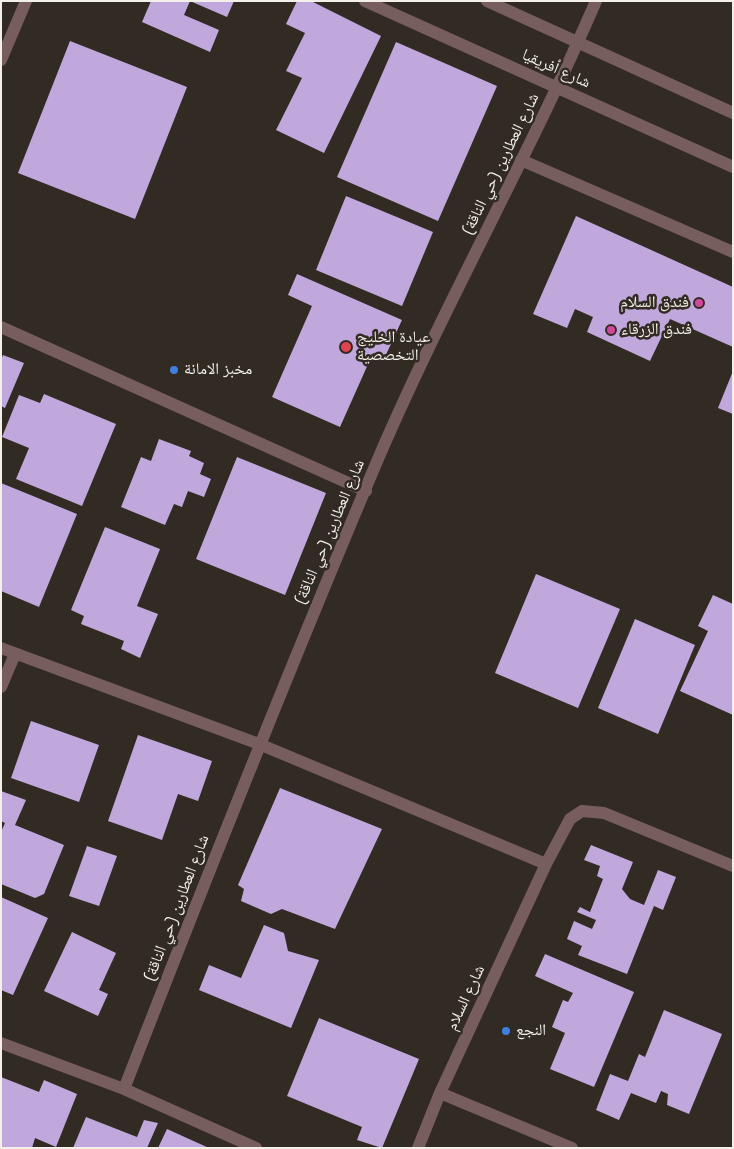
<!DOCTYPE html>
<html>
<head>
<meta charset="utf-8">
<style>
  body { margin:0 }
  #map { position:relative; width:734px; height:1149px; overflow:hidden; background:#322b23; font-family:"Space Grotesk",sans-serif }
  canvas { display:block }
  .frame { position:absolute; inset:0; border:2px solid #f3efe9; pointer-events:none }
</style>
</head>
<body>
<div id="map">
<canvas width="734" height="1149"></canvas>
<div class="frame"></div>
</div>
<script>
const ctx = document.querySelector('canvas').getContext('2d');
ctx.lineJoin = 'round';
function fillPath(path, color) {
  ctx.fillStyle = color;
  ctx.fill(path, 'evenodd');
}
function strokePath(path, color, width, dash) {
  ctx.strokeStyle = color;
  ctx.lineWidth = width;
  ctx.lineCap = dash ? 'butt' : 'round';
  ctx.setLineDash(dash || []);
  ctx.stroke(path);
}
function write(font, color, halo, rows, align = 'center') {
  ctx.font = font + ' "Space Grotesk","Noto Naskh Arabic",sans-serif';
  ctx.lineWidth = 5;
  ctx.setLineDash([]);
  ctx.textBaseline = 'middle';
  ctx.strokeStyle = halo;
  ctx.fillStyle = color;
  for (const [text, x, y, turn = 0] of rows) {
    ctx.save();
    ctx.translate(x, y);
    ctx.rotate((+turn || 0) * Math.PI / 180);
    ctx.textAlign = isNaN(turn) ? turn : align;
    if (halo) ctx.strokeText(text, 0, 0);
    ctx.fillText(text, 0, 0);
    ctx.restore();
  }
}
const building = new Path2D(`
  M 151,1 L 234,1 L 227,17 L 190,1 L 184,15 L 219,30 L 210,52 L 142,22 Z
  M 297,1 L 311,1 L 381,36 L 324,153 L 276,130 L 302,78 L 286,71 L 305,33 L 286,24 Z
  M 70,41 L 187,87 L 135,219 L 18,173 Z
  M 396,42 L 497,86 L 438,221 L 337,177 Z
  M 346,196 L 433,232 L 402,306 L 316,270 Z
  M 576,216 L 733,287 L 733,347 L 670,319 L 650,361 L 587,332 L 593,317 L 575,309 L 567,328 L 533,314 Z
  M 297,274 L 402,320 L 384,359 L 373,353 L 340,427 L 272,397 L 312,306 L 288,295 Z
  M 3,355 L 24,363 L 5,408 L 1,406 L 1,360 Z
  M 733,371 L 733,414 L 718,408 Z
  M 44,394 L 116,424 L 82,506 L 16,479 L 29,448 L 2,437 L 19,395 L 40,403 Z
  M 159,439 L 191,451 L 189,456 L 204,463 L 200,474 L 211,479 L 204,497 L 188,491 L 182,507 L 174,504 L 165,525 L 121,507 L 141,457 L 151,461 Z
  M 237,457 L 326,493 L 285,595 L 196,559 Z
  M 1,483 L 77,514 L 39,607 L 1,591 Z
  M 105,527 L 160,549 L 137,606 L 158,614 L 140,658 L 121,649 L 124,641 L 81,624 L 84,616 L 71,610 Z
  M 536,574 L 620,609 L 578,708 L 495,673 Z
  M 713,595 L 733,604 L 733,715 L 680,691 L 708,631 L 698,626 Z
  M 635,619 L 695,645 L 658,734 L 598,708 Z
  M 31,721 L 99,745 L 79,802 L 11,778 Z
  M 138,735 L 212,761 L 198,801 L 178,794 L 162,840 L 108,821 Z
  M 280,788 L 382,829 L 335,929 L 282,909 L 271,914 L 241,901 L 244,889 L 238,885 Z
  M 1,791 L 26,800 L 15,825 L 64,845 L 44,894 L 35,898 L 1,884 L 1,832 L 5,823 L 1,821 Z
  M 591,845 L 633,862 L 622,889 L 630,899 L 644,905 L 658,870 L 676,877 L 663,910 L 654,906 L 627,974 L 578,955 L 582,946 L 567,939 L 574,921 L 592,929 L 596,920 L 577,912 L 580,907 L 590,912 L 603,879 L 597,876 L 600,866 L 584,860 Z
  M 87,846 L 117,856 L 99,906 L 69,896 Z
  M 1,897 L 48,918 L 13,995 L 1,990 Z
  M 264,925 L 284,933 L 288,951 L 319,960 L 291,1028 L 199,990 L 209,965 L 241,978 Z
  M 72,932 L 116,953 L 99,990 L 108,994 L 98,1016 L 44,991 Z
  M 545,954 L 634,992 L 594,1087 L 550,1069 L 565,1033 L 552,1027 L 563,1000 L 568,1002 L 573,993 L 535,976 Z
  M 664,1010 L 722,1034 L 689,1114 L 667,1105 L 668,1094 L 661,1091 L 656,1103 L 631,1093 L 619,1120 L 596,1110 L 610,1074 L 628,1081 L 639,1054 L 645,1057 Z
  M 319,1018 L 419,1059 L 382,1148 L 357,1140 L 362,1127 L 287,1096 Z
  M 1,1077 L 39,1092 L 44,1080 L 77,1094 L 56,1147 L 35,1138 L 32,1148 L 1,1148 Z
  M 86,1117 L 137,1137 L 144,1120 L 158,1123 L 147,1148 L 73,1148 Z
  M 167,1129 L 209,1148 L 158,1148 Z`);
const service = new Path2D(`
  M 521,160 L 733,252`);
const minor = new Path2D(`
  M 1,60 L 26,1
  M 1,327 L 366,491
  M 1,648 L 259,744 L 546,864
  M 1,687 L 15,654
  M 1,1043 L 124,1089 L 256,1148
  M 124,1089 C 206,878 290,667 378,459 C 445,303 529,156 596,1
  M 440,1093 L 572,1148
  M 418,1148 L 440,1093 L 546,864 L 570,819 L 582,811 L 604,813 L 733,866`);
const tertiary = new Path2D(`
  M 365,1 L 733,167
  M 487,1 L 733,113`);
const markers = [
  [699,303,5,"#d1479c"],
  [611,330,5,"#d1479c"],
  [346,347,6,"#e0444e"],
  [174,370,5,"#3f7fe0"],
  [506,1031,5,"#3f7fe0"]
];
const streetNames = [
  ["شارع أفريقيا",556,69,24],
  ["شارع العطارين (حي الناقة)",501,164,-64],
  ["شارع العطارين (حي الناقة)",330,532,-67],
  ["شارع العطارين (حي الناقة)",177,908,-69],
  ["شارع السلام",466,998,-65]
];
const poiNames = [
  ["فندق السلام",689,303,"right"],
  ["فندق الزرقاء",621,330],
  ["عيادة الخليج",357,338],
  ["التخصصية",357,356],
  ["مخبز الامانة",184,370],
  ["النجع",516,1031]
];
fillPath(building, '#c0a8dd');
strokePath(service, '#785d5d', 12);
strokePath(minor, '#785d5d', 12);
strokePath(tertiary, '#785d5d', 12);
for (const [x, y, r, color] of markers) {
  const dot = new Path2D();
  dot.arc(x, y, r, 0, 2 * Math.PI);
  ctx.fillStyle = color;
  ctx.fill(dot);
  strokePath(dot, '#322b23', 2);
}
write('16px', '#f3efe9', '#322b23', streetNames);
write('16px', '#f3efe9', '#322b23', poiNames, 'left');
</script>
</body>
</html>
